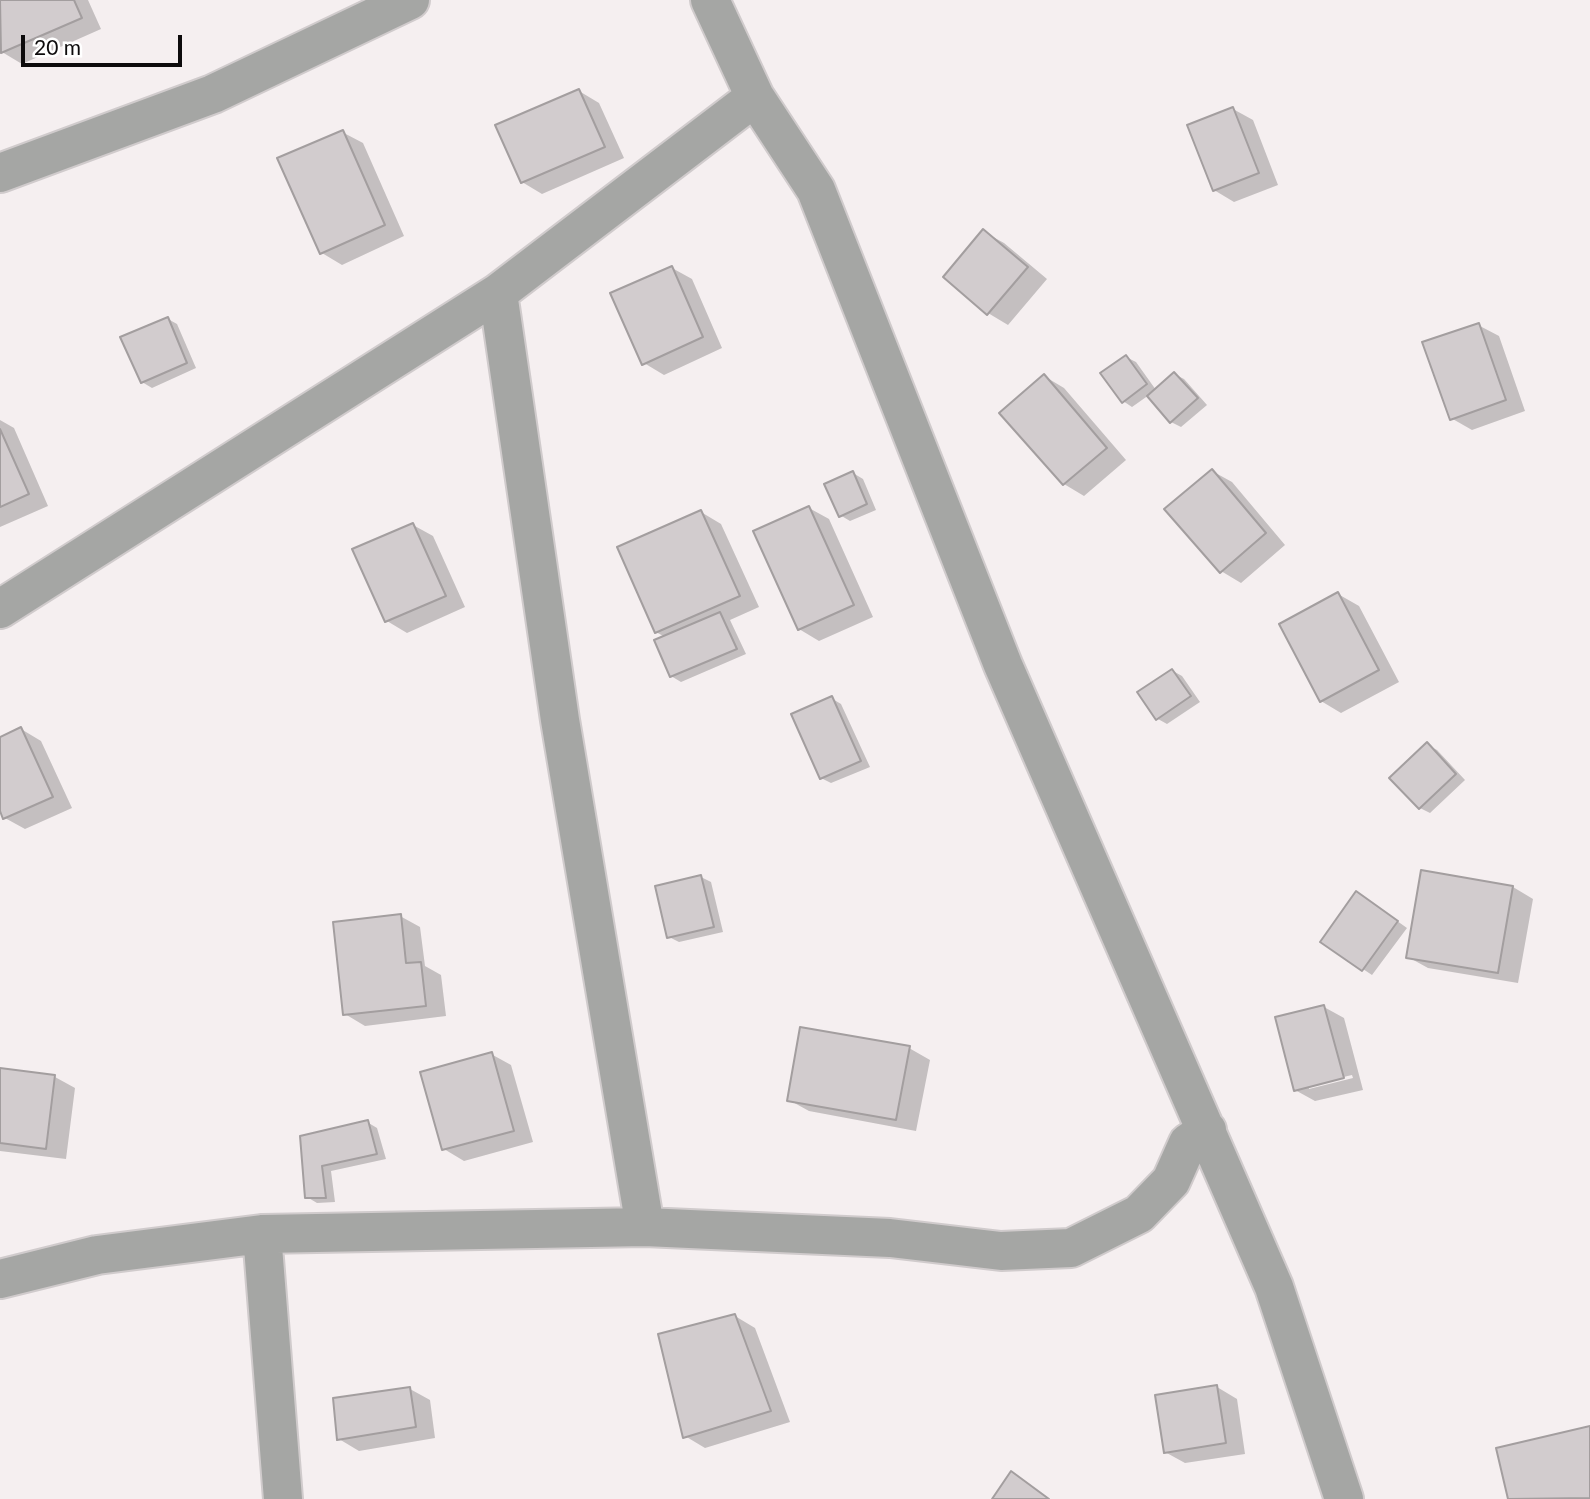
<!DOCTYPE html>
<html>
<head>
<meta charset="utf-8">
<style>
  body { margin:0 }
  #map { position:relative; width:1590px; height:1499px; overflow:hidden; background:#f5eff0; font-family:Lato,sans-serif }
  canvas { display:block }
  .scale { position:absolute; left:21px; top:35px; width:161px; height:32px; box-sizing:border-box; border:4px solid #0d0b0c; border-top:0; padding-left:9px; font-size:21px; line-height:24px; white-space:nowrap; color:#0d0b0c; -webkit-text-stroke:5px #fff; paint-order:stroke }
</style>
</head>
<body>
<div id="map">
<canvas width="1590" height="1499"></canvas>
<div class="scale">20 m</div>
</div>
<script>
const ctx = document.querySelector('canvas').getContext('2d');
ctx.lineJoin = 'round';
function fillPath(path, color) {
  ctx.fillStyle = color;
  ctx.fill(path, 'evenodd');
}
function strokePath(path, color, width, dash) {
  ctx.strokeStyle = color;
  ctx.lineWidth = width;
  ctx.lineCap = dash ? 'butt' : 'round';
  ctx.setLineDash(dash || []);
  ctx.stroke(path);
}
const shadow = new Path2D(`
  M 0,0 L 88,0 L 101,29 L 22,64 L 2,52 L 0,47 Z
  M 579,91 L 599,103 L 624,158 L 542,194 L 522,182 Z
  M 1233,109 L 1253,120 L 1278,185 L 1234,202 L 1214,190 Z
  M 342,132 L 363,143 L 404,236 L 342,265 L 322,253 Z
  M 984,232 L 1004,243 L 1047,279 L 1008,325 L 988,313 Z
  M 672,268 L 692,279 L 722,348 L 664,375 L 644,363 Z
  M 168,319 L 177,324 L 196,368 L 152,388 L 142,382 Z
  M 1478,325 L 1499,336 L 1525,411 L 1472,430 L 1451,418 Z
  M 1126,357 L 1136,362 L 1156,390 L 1174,374 L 1184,379 L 1207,405 L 1181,427 L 1171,422 L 1149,395 L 1132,407 L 1123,401 Z
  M 1044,376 L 1064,388 L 1126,460 L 1084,496 L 1064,484 Z
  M 0,420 L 14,428 L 48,506 L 0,527 Z
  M 1212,471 L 1232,482 L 1285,545 L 1241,583 L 1221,571 Z
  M 853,473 L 863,479 L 876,510 L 850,521 L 840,515 Z
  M 809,508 L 829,519 L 873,617 L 819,641 L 799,629 Z
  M 701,512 L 721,524 L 759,607 L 730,620 L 746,654 L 681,682 L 671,676 L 665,637 L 656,632 Z
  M 413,525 L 433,536 L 465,607 L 407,633 L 387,621 Z
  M 1338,594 L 1359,606 L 1399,682 L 1341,713 L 1321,701 Z
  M 1173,671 L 1182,676 L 1200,702 L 1167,724 L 1158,719 Z
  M 831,698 L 841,704 L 870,767 L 831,783 L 821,778 Z
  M 21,729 L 41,741 L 72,808 L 25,829 L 5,818 L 0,807 L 0,738 Z
  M 1427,745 L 1437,750 L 1465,780 L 1430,813 L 1420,808 Z
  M 701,877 L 711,882 L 723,932 L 679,942 L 669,937 Z
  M 1513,887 L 1533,899 L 1518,983 L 1428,968 L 1408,957 Z
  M 1366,899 L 1407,928 L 1372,975 L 1363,969 Z
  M 400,916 L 420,927 L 425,966 L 441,975 L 446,1016 L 365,1026 L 345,1014 Z
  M 1324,1007 L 1344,1018 L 1363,1090 L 1315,1101 L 1295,1090 ZM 1352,1075 L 1353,1078 L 1309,1089 L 1309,1085 Z
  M 909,1048 L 930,1060 L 916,1131 L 809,1111 L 789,1100 Z
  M 491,1054 L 511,1065 L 533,1142 L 464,1161 L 444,1149 Z
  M 0,1070 L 55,1077 L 75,1088 L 66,1159 L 0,1151 Z
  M 367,1122 L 377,1128 L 386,1159 L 331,1171 L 335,1202 L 317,1203 L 307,1197 L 302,1138 Z
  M 735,1316 L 755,1328 L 790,1422 L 705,1448 L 685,1436 Z
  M 1217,1387 L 1237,1399 L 1245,1454 L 1185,1463 L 1165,1452 Z
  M 410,1389 L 430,1400 L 435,1438 L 359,1451 L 339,1439 Z
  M 1590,1427 L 1590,1499 L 1510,1499 L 1498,1450 Z`);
const building = new Path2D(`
  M 0,0 L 74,0 L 82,18 L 1,53 Z
  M 579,89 L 605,147 L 521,183 L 495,125 Z
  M 1233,107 L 1259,173 L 1213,191 L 1187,125 Z
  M 343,130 L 385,225 L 320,254 L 277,158 Z
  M 983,229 L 1028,267 L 987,315 L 943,277 Z
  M 672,266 L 703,337 L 642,365 L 610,293 Z
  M 168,317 L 187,363 L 141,383 L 120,337 Z
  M 1479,323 L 1506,400 L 1450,420 L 1422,342 Z
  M 1126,355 L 1147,384 L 1122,403 L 1100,373 Z
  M 1174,372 L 1198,398 L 1170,423 L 1147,396 Z
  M 1044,374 L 1107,448 L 1063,485 L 999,413 Z
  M 0,429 L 29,494 L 0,507 Z
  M 1212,469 L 1266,533 L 1220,573 L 1164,509 Z
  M 853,471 L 867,504 L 839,517 L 824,484 Z
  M 809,506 L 854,605 L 798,630 L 753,531 Z
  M 701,510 L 740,596 L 655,633 L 617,547 Z
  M 413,523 L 446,596 L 385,622 L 352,549 Z
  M 1338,592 L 1379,670 L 1320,702 L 1279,624 Z
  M 720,612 L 737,649 L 670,677 L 654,640 Z
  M 1172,669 L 1191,696 L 1156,720 L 1137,692 Z
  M 832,696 L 861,761 L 820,779 L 791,714 Z
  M 21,727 L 53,797 L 3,819 L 0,811 L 0,737 Z
  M 1427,742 L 1456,774 L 1419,809 L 1389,778 Z
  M 1421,870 L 1513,886 L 1498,973 L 1406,958 Z
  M 701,875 L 714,927 L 667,938 L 655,886 Z
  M 1356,891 L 1398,921 L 1362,971 L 1320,942 Z
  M 401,914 L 406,963 L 421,962 L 426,1006 L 343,1015 L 333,922 Z
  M 1324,1005 L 1344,1078 L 1294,1091 L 1275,1017 Z
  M 800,1027 L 910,1046 L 896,1120 L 787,1101 Z
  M 492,1052 L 514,1131 L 442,1150 L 420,1072 Z
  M 0,1068 L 55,1075 L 46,1149 L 0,1143 Z
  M 368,1120 L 377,1154 L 322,1166 L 326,1198 L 305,1198 L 300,1136 Z
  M 735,1314 L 771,1411 L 683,1438 L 658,1334 Z
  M 1217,1385 L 1226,1443 L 1164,1453 L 1155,1395 Z
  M 410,1387 L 416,1427 L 337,1440 L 333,1398 Z
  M 1590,1426 L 1590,1498 L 1508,1499 L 1496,1448 Z
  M 1011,1471 L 1049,1499 L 992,1499 Z`);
const minor = new Path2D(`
  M 710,0 L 755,97 L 816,190 L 1003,665 L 1274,1287 L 1344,1499
  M 0,173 L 213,94 L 410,0
  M 498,293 L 560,720 L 645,1227
  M 0,609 L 498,293 L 755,97
  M 262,1234 L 283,1499
  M 0,1279 L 97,1255 L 262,1234 L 645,1227 L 890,1238 L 1001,1251 L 1071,1248 L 1139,1214 L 1171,1181 L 1188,1143 L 1207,1130`);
fillPath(shadow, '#0003');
fillPath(building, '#d2ccce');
strokePath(building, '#a39e9f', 2);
strokePath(minor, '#d0cbcc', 42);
strokePath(minor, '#a5a6a4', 38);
</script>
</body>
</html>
